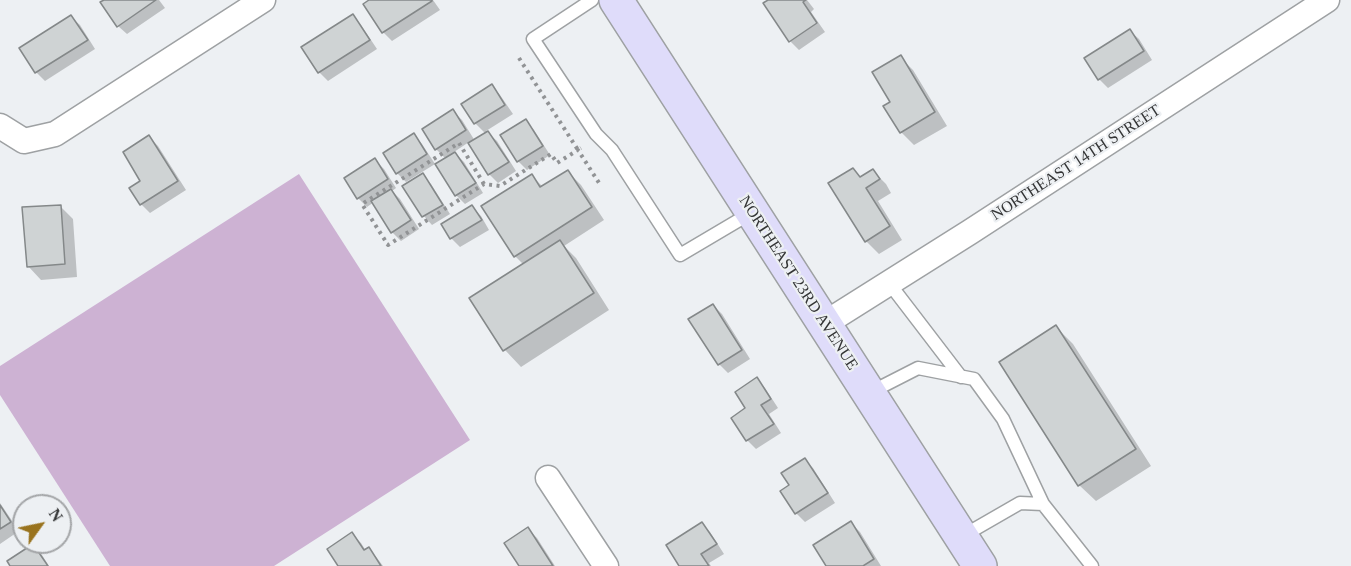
<!DOCTYPE html>
<html>
<head>
<meta charset="utf-8">
<style>
  body { margin:0 }
  #map { position:relative; width:1351px; height:566px; overflow:hidden; background:#edf0f3; font-family:Georgia,serif }
  canvas { display:block }
  .north { position:absolute; left:12px; top:494px; width:60px; height:60px; box-sizing:border-box; background:#edf0f3; border:2px solid #a3a5a7; border-radius:50%; rotate:57deg; font-size:16px; font-weight:700; line-height:24px; text-align:center; color:#343536 }
  .north::after { content:''; display:block; margin:auto; width:21px; height:27px; background:#99731e; clip-path:polygon(50% 0,100% 100%,50% 72%,0 100%) }
</style>
</head>
<body>
<div id="map">
<canvas width="1351" height="566"></canvas>
<div class="north">N</div>
</div>
<script>
const ctx = document.querySelector('canvas').getContext('2d');
ctx.lineJoin = 'round';
function fillPath(path, color) {
  ctx.fillStyle = color;
  ctx.fill(path, 'evenodd');
}
function strokePath(path, color, width, dash) {
  ctx.strokeStyle = color;
  ctx.lineWidth = width;
  ctx.lineCap = dash ? 'butt' : 'round';
  ctx.setLineDash(dash || []);
  ctx.stroke(path);
}
function write(font, color, halo, rows, align = 'center') {
  ctx.font = font + ' Georgia,serif';
  ctx.lineWidth = 4.5;
  ctx.setLineDash([]);
  ctx.textBaseline = 'middle';
  ctx.strokeStyle = halo;
  ctx.fillStyle = color;
  for (const [text, x, y, turn = 0] of rows) {
    ctx.save();
    ctx.translate(x, y);
    ctx.rotate((+turn || 0) * Math.PI / 180);
    ctx.textAlign = isNaN(turn) ? turn : align;
    if (halo) ctx.strokeText(text, 0, 0);
    ctx.fillText(text, 0, 0);
    ctx.restore();
  }
}
const green = new Path2D(`
  M 299,174 L 470,440 L 274,566 L 110,566 L 0,395 L 0,366 Z`);
const shadow = new Path2D(`
  M 107,0 L 159,0 L 165,8 L 127,34 L 118,26 Z
  M 372,0 L 433,0 L 440,10 L 392,41 L 383,32 Z
  M 771,0 L 807,0 L 814,9 L 811,12 L 825,32 L 799,50 L 790,41 Z
  M 352,16 L 361,25 L 377,49 L 328,81 L 319,72 Z
  M 71,17 L 80,25 L 95,49 L 45,81 L 36,72 Z
  M 1130,31 L 1139,39 L 1152,60 L 1108,88 L 1099,79 L 1086,59 Z
  M 900,57 L 913,70 L 947,126 L 914,145 L 901,132 L 892,103 Z
  M 492,86 L 500,95 L 513,114 L 486,131 L 497,141 L 516,171 L 498,183 L 489,174 L 469,142 L 454,152 L 464,162 L 483,193 L 465,204 L 456,195 L 446,159 L 436,149 L 453,111 L 462,120 L 475,141 L 486,134 L 475,123 L 463,104 Z
  M 526,121 L 534,130 L 550,155 L 527,170 L 518,161 Z
  M 414,135 L 422,144 L 435,164 L 406,182 L 397,173 Z
  M 149,137 L 158,146 L 186,190 L 150,213 L 141,204 L 143,181 Z
  M 375,160 L 384,169 L 396,188 L 392,191 L 400,199 L 419,229 L 401,241 L 392,232 L 374,202 L 367,207 L 358,198 Z
  M 853,170 L 861,178 L 873,171 L 886,184 L 891,193 L 878,201 L 902,240 L 879,254 L 866,241 Z
  M 568,172 L 581,185 L 604,220 L 564,246 L 576,258 L 609,310 L 521,367 L 505,350 L 471,298 L 524,265 L 515,256 L 532,176 L 543,187 Z
  M 422,175 L 431,184 L 450,214 L 432,225 L 424,216 L 405,186 Z
  M 60,206 L 73,219 L 77,277 L 41,280 L 28,266 Z
  M 472,207 L 481,216 L 489,230 L 460,247 L 451,238 L 443,225 Z
  M 713,305 L 722,314 L 750,359 L 728,373 L 719,364 Z
  M 1056,327 L 1073,344 L 1151,466 L 1096,501 L 1079,485 Z
  M 757,379 L 765,388 L 778,408 L 769,414 L 781,433 L 756,449 L 748,441 L 733,418 L 747,409 Z
  M 804,460 L 813,468 L 835,503 L 805,522 L 796,513 L 782,491 L 791,486 Z
  M 0,503 L 19,531 L 0,544 Z
  M 701,523 L 710,532 L 724,554 L 709,563 L 711,566 L 681,566 Z
  M 851,523 L 860,532 L 881,566 L 828,566 Z
  M 528,529 L 537,538 L 555,566 L 520,566 Z
  M 352,534 L 361,543 L 366,551 L 369,549 L 377,558 L 383,566 L 339,566 Z
  M 33,546 L 42,555 L 49,566 L 12,566 Z`);
const building = new Path2D(`
  M 104,0 L 156,0 L 117,27 L 100,2 Z
  M 369,0 L 432,0 L 432,1 L 382,33 L 363,4 Z
  M 768,0 L 806,0 L 803,2 L 817,23 L 789,42 L 763,3 Z
  M 353,14 L 370,40 L 318,73 L 301,47 Z
  M 71,15 L 88,40 L 35,73 L 19,48 Z
  M 1130,29 L 1144,51 L 1098,80 L 1084,58 Z
  M 901,55 L 935,112 L 900,133 L 883,106 L 890,102 L 872,72 Z
  M 492,84 L 505,105 L 474,124 L 461,104 Z
  M 453,109 L 466,130 L 435,150 L 422,129 Z
  M 526,119 L 543,146 L 517,162 L 500,135 Z
  M 488,131 L 509,162 L 488,175 L 468,143 Z
  M 414,133 L 427,154 L 396,174 L 383,153 Z
  M 149,135 L 178,181 L 140,205 L 129,188 L 140,181 L 123,152 Z
  M 455,152 L 476,183 L 455,196 L 435,164 Z
  M 375,158 L 388,179 L 357,199 L 344,178 Z
  M 853,168 L 860,177 L 873,169 L 880,179 L 866,188 L 890,226 L 865,242 L 828,183 Z
  M 568,170 L 592,207 L 514,257 L 481,206 L 532,174 L 540,187 Z
  M 423,173 L 443,205 L 422,217 L 402,186 Z
  M 391,189 L 411,220 L 391,233 L 371,201 Z
  M 61,205 L 65,264 L 27,267 L 22,207 Z
  M 472,205 L 482,220 L 450,239 L 441,224 Z
  M 560,240 L 594,293 L 503,351 L 469,298 Z
  M 713,304 L 742,350 L 718,365 L 688,319 Z
  M 1056,325 L 1136,449 L 1078,486 L 999,362 Z
  M 757,377 L 771,399 L 761,405 L 774,424 L 746,441 L 731,418 L 745,408 L 735,392 Z
  M 805,458 L 828,493 L 795,514 L 780,491 L 789,485 L 781,473 Z
  M 0,505 L 11,522 L 0,529 Z
  M 851,521 L 874,559 L 863,566 L 826,566 L 813,545 Z
  M 702,522 L 717,544 L 701,554 L 709,566 L 679,566 L 666,545 Z
  M 528,527 L 553,566 L 519,566 L 504,543 Z
  M 352,532 L 364,550 L 369,547 L 381,566 L 338,566 L 327,549 Z
  M 33,544 L 48,566 L 10,566 L 7,561 Z`);
const path = new Path2D(`
  M 519,58 L 578,150 L 581,148
  M 484,184 L 459,143 L 362,204 L 388,245 L 484,184 L 500,186 L 551,154 L 557,163 L 578,150 L 601,186`);
const lane = new Path2D(`
  M 592,0 L 533,39 L 596,134 L 612,150 L 680,255 L 751,213
  M 889,283 L 961,377
  M 871,392 L 918,368 L 974,379 L 1003,419 L 1043,504
  M 961,537 L 1020,503 L 1043,504 L 1092,566`);
const street = new Path2D(`
  M 0,126 L 24,141 L 55,134 L 263,0
  M 824,324 L 970,232 L 1327,0
  M 548,478 L 606,566`);
const secondary = new Path2D(`
  M 616,0 L 980,566`);
const streetNames = [
  ["NORTHEAST 14TH STREET",1076,163,-33],
  ["NORTHEAST 23RD AVENUE",798,283,57]
];
fillPath(green, '#cdb2d3');
fillPath(shadow, '#0003');
fillPath(building, '#cfd3d4');
strokePath(building, '#848889', 1.5);
strokePath(lane, '#9ea1a3', 15);
strokePath(street, '#9ea1a3', 27);
strokePath(secondary, '#9ea1a3', 36);
strokePath(path, '#919395', 4, [3, 4.5]);
strokePath(lane, '#fff', 12);
strokePath(street, '#fff', 24);
strokePath(secondary, '#dfdcfa', 33);
write('16px', '#343536', '#edf0f3', streetNames);
</script>
</body>
</html>
